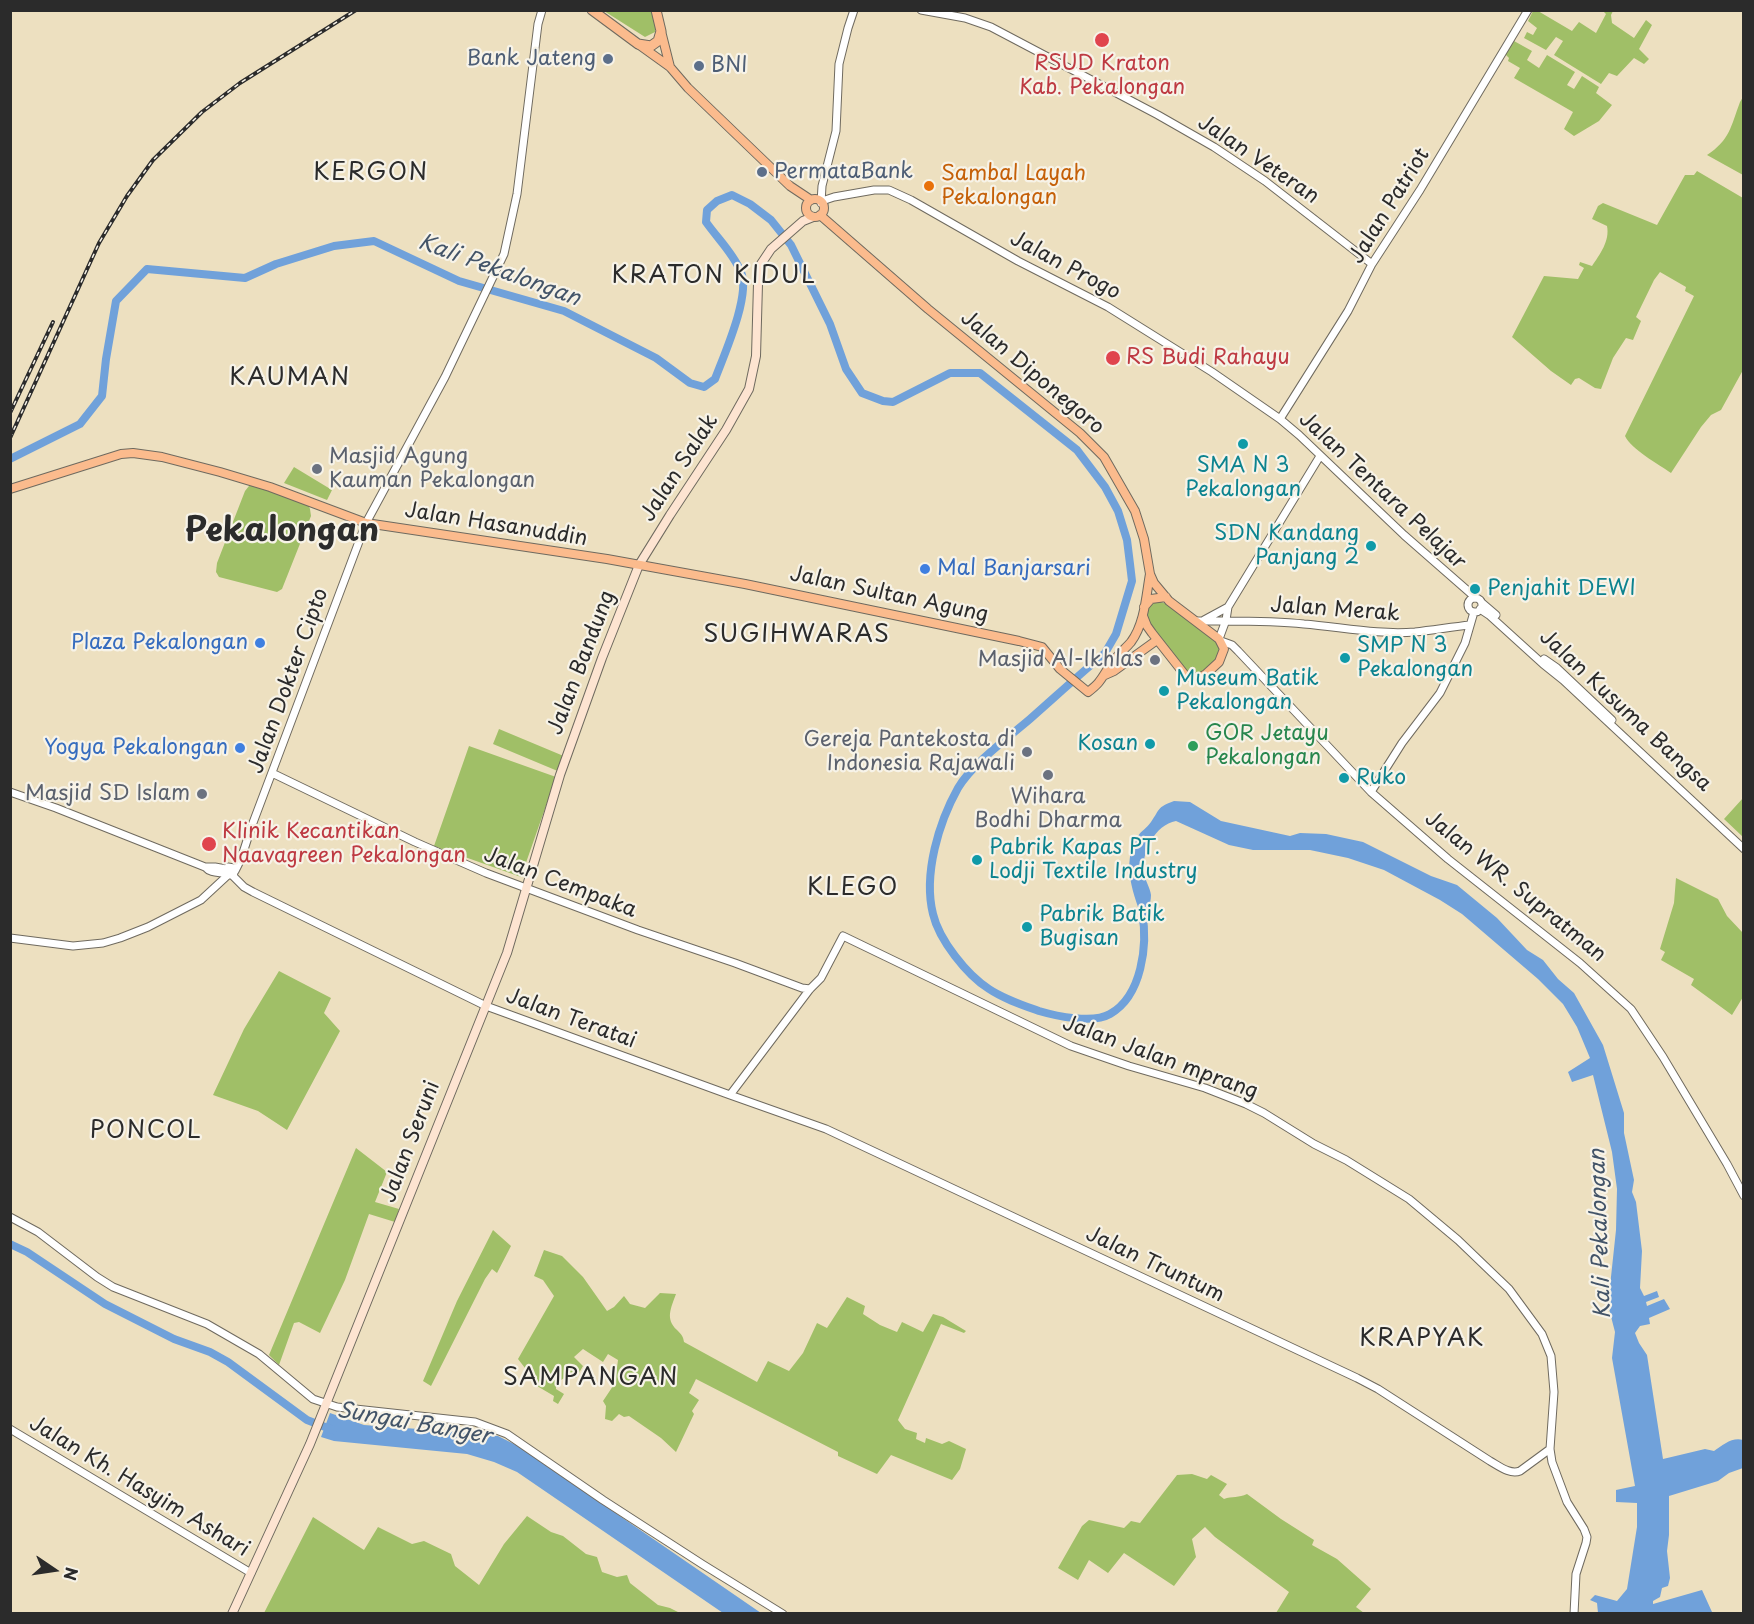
<!DOCTYPE html>
<html>
<head>
<meta charset="utf-8">
<style>
  body { margin:0 }
  #map { position:relative; width:1754px; height:1624px; overflow:hidden; background:#ede0c0; font-family:"Playpen Sans",sans-serif }
  canvas { display:block }
  .frame { position:absolute; inset:0; border:12px solid #2b2b2b; pointer-events:none }
  .north { position:absolute; left:24px; top:1540px; width:60px; height:60px; -webkit-text-stroke:4px #f7f3e8; paint-order:stroke; rotate:103deg; font-size:16px; font-weight:700; line-height:24px; text-align:center; color:#2b2b2b }
  .north::after { content:''; display:block; margin:auto; width:21px; height:27px; background:#2b2b2b; clip-path:polygon(50% 0,100% 100%,50% 72%,0 100%) }
</style>
</head>
<body>
<div id="map">
<canvas width="1754" height="1624"></canvas>
<div class="frame"></div>
<div class="north">N</div>
</div>
<script>
const ctx = document.querySelector('canvas').getContext('2d');
ctx.lineJoin = 'round';
function fillPath(path, color) {
  ctx.fillStyle = color;
  ctx.fill(path, 'evenodd');
}
function strokePath(path, color, width, dash) {
  ctx.strokeStyle = color;
  ctx.lineWidth = width;
  ctx.lineCap = dash ? 'butt' : 'round';
  ctx.setLineDash(dash || []);
  ctx.stroke(path);
}
function write(font, color, halo, rows, align = 'center') {
  ctx.font = font + ' "Playpen Sans",sans-serif';
  ctx.lineWidth = 4.5;
  ctx.setLineDash([]);
  ctx.textBaseline = 'middle';
  ctx.strokeStyle = halo;
  ctx.fillStyle = color;
  for (const [text, x, y, turn = 0] of rows) {
    ctx.save();
    ctx.translate(x, y);
    ctx.rotate((+turn || 0) * Math.PI / 180);
    ctx.textAlign = isNaN(turn) ? turn : align;
    if (halo) ctx.strokeText(text, 0, 0);
    ctx.fillText(text, 0, 0);
    ctx.restore();
  }
}
const green = new Path2D(`
  M 604,11 L 652,11 L 655,21 L 655,32 L 645,37 Z
  M 1533,11 L 1538,11 L 1572,31 L 1579,22 L 1596,33 L 1606,14 L 1603,11 L 1613,11 L 1611,15 L 1612,23 L 1634,38 L 1646,20 L 1652,25 L 1639,49 L 1649,59 L 1644,64 L 1634,58 L 1617,76 L 1609,73 L 1601,84 L 1554,55 L 1563,41 L 1556,37 L 1546,50 L 1524,38 L 1527,32 L 1533,35 L 1537,28 L 1528,21 Z
  M 1514,41 L 1532,51 L 1527,60 L 1539,68 L 1547,55 L 1575,72 L 1567,85 L 1574,89 L 1582,76 L 1599,87 L 1596,93 L 1612,105 L 1599,121 L 1574,136 L 1564,129 L 1573,112 L 1514,78 L 1520,68 L 1508,61 L 1509,58 L 1505,54 Z
  M 1743,97 L 1743,175 L 1707,155 C 1730,140 1731,126 1740,102 Z
  M 1697,171 L 1743,198 L 1743,370 L 1721,410 L 1711,415 L 1701,427 L 1671,473 C 1658,464 1631,449 1625,436 L 1694,296 L 1685,291 L 1686,287 L 1660,272 L 1654,280 L 1636,317 L 1641,321 L 1633,340 L 1626,338 L 1613,358 L 1601,389 L 1595,388 L 1579,378 L 1575,379 L 1571,385 L 1551,371 L 1512,337 L 1544,276 L 1578,279 L 1584,268 L 1579,265 L 1580,262 L 1592,266 C 1600,254 1610,241 1607,226 L 1592,219 L 1598,206 L 1603,203 L 1657,225 L 1685,175 L 1694,175 Z
  M 294,467 L 332,490 L 327,500 L 284,483 Z
  M 249,486 L 256,486 L 308,504 L 310,509 L 311,516 L 282,589 L 277,592 L 219,577 L 216,572 L 217,563 L 245,491 Z
  M 1153,602 L 1161,602 L 1167,604 L 1216,642 L 1220,648 L 1217,660 C 1207,668 1198,679 1186,670 L 1149,625 C 1146,615 1146,609 1153,602 Z
  M 499,729 L 566,757 L 560,772 L 493,744 Z
  M 469,746 L 556,777 L 521,877 L 434,846 Z
  M 1743,798 L 1743,837 L 1724,819 Z
  M 1676,878 L 1718,899 L 1727,916 L 1743,933 L 1743,997 L 1732,1015 L 1691,985 L 1694,979 L 1661,960 L 1665,952 L 1660,949 L 1674,903 Z
  M 279,971 L 331,998 L 324,1013 L 340,1031 L 287,1130 L 258,1111 L 213,1095 L 244,1029 Z
  M 356,1148 L 387,1172 L 375,1202 L 399,1209 L 395,1222 L 369,1214 L 345,1280 L 320,1333 L 299,1322 L 294,1323 L 279,1365 L 269,1355 Z
  M 493,1230 L 511,1246 L 497,1273 L 492,1269 L 485,1279 L 431,1386 L 423,1381 L 457,1301 Z
  M 544,1250 L 562,1256 L 583,1277 L 607,1311 L 614,1307 L 624,1296 L 630,1304 L 645,1308 L 660,1293 L 676,1294 C 671,1308 665,1319 677,1330 C 682,1335 683,1336 684,1342 L 757,1382 L 768,1361 L 789,1371 L 803,1353 L 817,1323 L 827,1328 L 847,1297 L 865,1306 L 863,1314 L 880,1325 L 897,1332 L 902,1322 L 923,1332 L 933,1314 L 943,1317 L 966,1331 L 964,1333 L 941,1324 L 898,1420 L 905,1429 L 917,1433 L 916,1439 L 925,1443 L 926,1438 L 942,1444 L 949,1441 L 966,1449 L 960,1469 L 952,1480 L 891,1455 L 877,1474 L 838,1456 L 838,1452 L 696,1379 L 689,1393 L 699,1400 L 692,1411 L 694,1414 L 676,1452 L 661,1438 L 629,1416 L 624,1417 L 619,1414 L 612,1421 L 605,1419 L 606,1406 L 603,1401 L 615,1383 L 618,1360 L 608,1354 L 603,1362 L 583,1349 L 574,1357 L 583,1366 L 576,1378 L 566,1377 L 556,1383 L 556,1389 L 564,1394 L 558,1404 L 553,1401 L 554,1396 L 537,1386 L 533,1373 L 525,1368 L 518,1359 L 554,1296 L 543,1280 L 534,1276 Z
  M 1192,1474 L 1207,1479 L 1211,1475 L 1227,1484 L 1219,1495 L 1224,1499 C 1232,1496 1239,1498 1247,1494 L 1281,1519 L 1314,1540 L 1312,1545 L 1337,1559 L 1371,1589 L 1356,1607 L 1364,1613 L 1276,1613 L 1289,1592 L 1215,1537 L 1205,1527 L 1192,1539 L 1196,1557 L 1174,1586 L 1124,1553 L 1108,1573 L 1089,1560 L 1078,1580 L 1058,1568 L 1082,1526 L 1089,1520 L 1124,1528 L 1131,1521 L 1140,1523 L 1177,1475 Z
  M 527,1516 L 551,1532 L 563,1536 L 586,1554 L 597,1557 L 602,1572 L 617,1577 L 627,1575 L 630,1583 L 658,1605 L 670,1608 L 680,1613 L 264,1613 L 313,1517 L 364,1550 L 378,1527 L 412,1544 L 424,1541 L 451,1554 L 455,1566 L 479,1585 L 504,1544 Z`);
const water = new Path2D(`
  M 1174,801 L 1190,802 L 1221,821 L 1290,836 L 1300,833 L 1326,834 L 1363,842 L 1431,876 L 1457,885 L 1497,918 L 1527,950 L 1543,960 L 1558,979 L 1574,993 L 1603,1045 L 1624,1113 L 1624,1133 L 1634,1180 L 1632,1192 L 1636,1202 L 1642,1251 L 1640,1288 L 1644,1296 L 1657,1291 L 1659,1297 L 1646,1302 L 1647,1306 L 1664,1299 L 1670,1309 L 1649,1318 L 1650,1324 L 1640,1326 L 1635,1333 L 1639,1343 L 1647,1355 L 1663,1459 L 1705,1449 L 1714,1451 C 1723,1445 1732,1437 1743,1440 L 1743,1468 L 1729,1473 L 1718,1481 L 1669,1496 L 1669,1535 L 1667,1551 L 1670,1578 L 1668,1586 L 1662,1588 L 1660,1597 L 1653,1601 L 1653,1604 L 1702,1590 L 1712,1612 L 1598,1613 L 1597,1603 L 1590,1600 L 1595,1595 L 1617,1601 L 1627,1589 L 1637,1527 L 1637,1503 L 1616,1502 L 1616,1490 L 1635,1486 L 1612,1358 L 1615,1332 L 1608,1305 L 1616,1230 L 1617,1189 L 1612,1152 L 1593,1075 L 1572,1082 L 1568,1072 L 1590,1058 L 1577,1027 L 1563,1004 L 1538,979 L 1462,914 L 1440,900 L 1384,870 L 1348,858 L 1310,850 L 1253,850 L 1229,845 L 1176,821 C 1155,825 1141,852 1144,873 C 1145,880 1150,888 1151,895 C 1151,904 1146,915 1144,923 C 1134,896 1120,863 1138,836 C 1141,831 1147,828 1151,822 C 1161,808 1156,808 1174,801 Z
  M 330,1413 L 364,1425 L 473,1433 L 498,1436 L 518,1446 L 761,1613 L 723,1613 L 517,1472 L 494,1462 L 467,1454 L 334,1441 L 321,1437 Z`);
const river = new Path2D(`
  M 10,459 L 80,424 L 102,396 L 106,359 L 116,301 L 147,269 L 245,278 L 276,264 L 334,246 L 374,241 L 459,281 L 564,311 L 656,358 L 690,383 L 704,387 L 715,379 C 724,355 751,295 741,272 C 733,253 718,239 706,222 L 707,210 L 717,201 L 732,195 L 750,204 L 771,220 L 791,245 L 830,324 L 846,369 L 862,393 L 883,401 L 893,402 L 950,373 L 980,373 L 1077,450 L 1105,487 L 1118,511 L 1127,540 L 1130,564 L 1132,581 L 1116,634 L 1105,653 C 1080,674 1055,697 1030,719 C 1009,737 972,764 958,788 C 939,822 923,874 933,914 C 939,940 967,975 989,989 C 1004,999 1022,1005 1039,1011 C 1056,1016 1093,1024 1110,1014 C 1142,996 1148,945 1142,912
  M 10,1244 L 27,1252 L 105,1304 L 174,1339 L 210,1352 L 228,1362 L 307,1420 L 333,1430`);
const tertiary = new Path2D(`
  M 921,10 L 965,18 L 991,27 L 1158,115 L 1214,147 L 1265,181 L 1372,264
  M 821,203 L 822,186 L 836,131 L 839,64 L 848,28 L 854,10
  M 822,204 L 825,200 L 834,197 L 874,190 L 889,190 L 911,200 L 1018,261 L 1108,307 L 1212,372 L 1280,419 L 1299,435 L 1404,535 L 1476,598
  M 1280,419 L 1348,311 L 1372,264 L 1420,190 L 1528,10
  M1468 605a7 7 0 1 1 14 0a7 7 0 1 1-14 0Z
  M 1482,603 L 1496,615
  M 1480,609 L 1489,615 L 1543,664 L 1563,680 L 1744,849
  M 1204,620 L 1228,607
  M 1197,621 C 1233,621 1269,620 1304,624 C 1341,627 1378,635 1415,632 C 1433,630 1452,627 1470,625
  M 1219,639 L 1226,620 L 1228,607 L 1320,456
  M 1221,641 L 1232,645 L 1238,651 L 1371,792 L 1448,859 L 1580,963 L 1631,1009 L 1663,1057 L 1727,1164 L 1744,1196
  M 1544,659 L 1557,668 L 1612,720
  M 272,773 L 415,842 L 486,873 L 638,930 L 735,963 L 802,988 L 810,989
  M 10,792 L 56,808 L 205,867 C 212,875 222,871 230,875 L 234,873 L 234,868 L 228,867 L 226,873
  M 1371,792 L 1402,743 L 1440,693 L 1465,643 L 1474,612
  M 205,867 L 215,867 L 226,869
  M 235,871 L 241,859 L 251,828 L 366,523 L 445,377 L 504,254 L 517,194 L 538,24 L 542,10
  M 232,875 L 244,887 L 253,892 L 486,1006 L 730,1095 L 810,989 L 821,978 L 843,936 L 1071,1046 L 1129,1066 L 1205,1088 L 1246,1104 L 1264,1113 L 1314,1144 L 1346,1160 L 1409,1199 L 1458,1240 L 1509,1289 L 1542,1334 L 1551,1356 L 1554,1392 L 1550,1449 L 1552,1462 L 1567,1502 L 1584,1529 L 1587,1537 L 1586,1543 L 1576,1574 L 1574,1614
  M 10,938 L 73,946 L 103,943 L 120,938 L 148,927 L 201,900 L 228,875
  M 730,1095 L 826,1129 L 1357,1378 L 1378,1389 L 1490,1461 C 1499,1466 1510,1475 1520,1471 L 1550,1449
  M 10,1217 L 38,1232 L 97,1277 L 113,1287 L 207,1324 L 259,1354 L 313,1399 L 337,1407 L 475,1422 L 507,1434 L 603,1500 L 702,1564 L 783,1614
  M 10,1429 L 251,1573`);
const secondary = new Path2D(`
  M 232,1614 L 310,1444 L 507,953 L 560,775 L 602,658 L 639,565 L 670,515 L 726,430 L 749,389 L 756,356 L 758,284 L 761,264 L 771,249 L 803,221 L 813,217`);
const primary = new Path2D(`
  M 661,31 L 670,67
  M 638,44 L 670,67 L 688,88 L 790,186 L 811,200
  M806 208a9 9 0 1 1 18 0a9 9 0 1 1-18 0Z
  M 820,215 L 928,309 L 1080,433 L 1104,457 L 1135,511 L 1144,539 L 1150,574 L 1154,583 L 1169,601 L 1219,639 L 1224,649 L 1219,662 L 1206,674 L 1201,677 L 1190,677 L 1185,675 L 1152,633 L 1147,626 L 1143,616
  M 10,489 L 121,454 L 133,453 L 162,457 L 220,472 L 270,487 L 366,523 L 607,559 L 745,584 L 1019,641 L 1042,647 L 1060,669 L 1088,692 C 1101,682 1101,679 1109,667 C 1115,657 1124,650 1131,642 C 1145,623 1146,596 1150,574
  M 1144,607 L 1151,599 L 1166,597
  M 1105,675 L 1114,671 L 1157,640`);
const trunk = new Path2D(`
  M 592,10 L 638,44 L 651,46 L 658,41 L 661,31 L 656,10`);
const rail = new Path2D(`
  M 10,413 L 53,322
  M 10,438 L 99,243 L 127,196 L 153,160 L 202,112 L 240,83 L 356,10`);
const markers = [
  [1102,40,8,"#e0444e"],
  [608,59,6,"#5c6f8a"],
  [699,66,6,"#5c6f8a"],
  [762,172,6,"#5c6f8a"],
  [929,186,6,"#e8710a"],
  [1113,358,8,"#e0444e"],
  [1243,444,6,"#0f9aa8"],
  [317,469,6,"#6b7280"],
  [1371,546,6,"#0f9aa8"],
  [925,569,6,"#3f7fe0"],
  [1475,589,6,"#0f9aa8"],
  [260,643,6,"#3f7fe0"],
  [1345,658,6,"#0f9aa8"],
  [1155,660,6,"#6b7280"],
  [1164,691,6,"#0f9aa8"],
  [1150,744,6,"#0f9aa8"],
  [1193,746,6,"#2e9e5b"],
  [240,748,6,"#3f7fe0"],
  [1027,752,6,"#6b7280"],
  [1048,775,6,"#6b7280"],
  [1344,778,6,"#0f9aa8"],
  [202,794,6,"#6b7280"],
  [209,844,8,"#e0444e"],
  [977,860,6,"#0f9aa8"],
  [1027,927,6,"#0f9aa8"]
];
const serviceNames = [
  ["Bank Jateng",596,59,"right"],
  ["BNI",711,66],
  ["PermataBank",774,172]
];
const healthNames = [
  ["RSUD Kraton",1102,64,"center"],
  ["Kab. Pekalongan",1102,88,"center"],
  ["RS Budi Rahayu",1126,358],
  ["Klinik Kecantikan",222,832],
  ["Naavagreen Pekalongan",222,856]
];
const streetNames = [
  ["Jalan Veteran",1258,160,34],
  ["Jalan Patriot",1390,206,-58],
  ["Jalan Progo",1065,266,28],
  ["Jalan Diponegoro",1032,373,40],
  ["Jalan Salak",680,468,-57],
  ["Jalan Tentara Pelajar",1382,491,43],
  ["Jalan Hasanuddin",496,525,9],
  ["Jalan Sultan Agung",889,595,12],
  ["Jalan Merak",1335,610,4],
  ["Jalan Bandung",582,663,-69],
  ["Jalan Dokter Cipto",289,681,-70],
  ["Jalan Kusuma Bangsa",1625,711,43],
  ["Jalan Cempaka",560,883,21],
  ["Jalan WR. Supratman",1515,887,39],
  ["Jalan Teratai",571,1019,20],
  ["Jalan Jalan mprang",1160,1058,20],
  ["Jalan Seruni",411,1142,-69],
  ["Jalan Truntum",1155,1265,25],
  ["Jalan Kh. Hasyim Ashari",139,1487,31]
];
const foodNames = [
  ["Sambal Layah",941,174],
  ["Pekalongan",941,198]
];
const worshipNames = [
  ["Masjid Agung",329,457,"left"],
  ["Kauman Pekalongan",329,481,"left"],
  ["Masjid Al-Ikhlas",1143,660],
  ["Gereja Pantekosta di",1015,740],
  ["Indonesia Rajawali",1015,764],
  ["Masjid SD Islam",190,794],
  ["Wihara",1048,797,"center"],
  ["Bodhi Dharma",1048,821,"center"]
];
const cultureNames = [
  ["SMA N 3",1243,466,"center"],
  ["Pekalongan",1243,490,"center"],
  ["SDN Kandang",1359,534,"right"],
  ["Panjang 2",1359,558,"right"],
  ["Penjahit DEWI",1487,589],
  ["SMP N 3",1357,646],
  ["Pekalongan",1357,670],
  ["Museum Batik",1176,679],
  ["Pekalongan",1176,703],
  ["Kosan",1138,744,"right"],
  ["Ruko",1356,778],
  ["Pabrik Kapas PT.",989,848],
  ["Lodji Textile Industry",989,872],
  ["Pabrik Batik",1039,915],
  ["Bugisan",1039,939]
];
const shopNames = [
  ["Mal Banjarsari",937,569,"left"],
  ["Plaza Pekalongan",248,643],
  ["Yogya Pekalongan",228,748]
];
const leisureNames = [
  ["GOR Jetayu",1205,734],
  ["Pekalongan",1205,758]
];
const waterNames = [
  ["Kali Pekalongan",499,271,20],
  ["Kali Pekalongan",1601,1234,-92],
  ["Sungai Banger",414,1424,10]
];
const quarterNames = [
  ["KERGON",371,173],
  ["KRATON KIDUL",714,276],
  ["KAUMAN",290,378],
  ["SUGIHWARAS",797,635],
  ["KLEGO",853,888],
  ["PONCOL",146,1131],
  ["KRAPYAK",1422,1339],
  ["SAMPANGAN",591,1378]
];
const townNames = [
  ["Pekalongan",282,532]
];
fillPath(green, '#a0bf67');
fillPath(water, '#70a1da');
strokePath(river, '#70a1da', 8);
strokePath(tertiary, '#6f6a5f', 9);
strokePath(secondary, '#6f6a5f', 10);
strokePath(primary, '#6f6a5f', 10);
strokePath(trunk, '#6f6a5f', 11);
strokePath(tertiary, '#fff', 7);
strokePath(secondary, '#fde4d1', 8);
strokePath(primary, '#fbbb8d', 8);
strokePath(trunk, '#fbbb8d', 9);
strokePath(rail, '#2b2b2b', 4);
strokePath(rail, '#f7f3e8', 1.5, [4.5]);
for (const [x, y, r, color] of markers) {
  const dot = new Path2D();
  dot.arc(x, y, r, 0, 2 * Math.PI);
  ctx.fillStyle = color;
  ctx.fill(dot);
  strokePath(dot, '#f7f3e8', 2);
}
write('21px', '#4e5e75', '#f7f3e8', serviceNames, 'left');
write('21px', '#be3a42', '#f7f3e8', healthNames, 'left');
write('21px', '#2b2b2b', '#f7f3e8', streetNames);
write('21px', '#c56008', '#f7f3e8', foodNames, 'left');
write('21px', '#5b616d', '#f7f3e8', worshipNames, 'right');
write('21px', '#0d838f', '#f7f3e8', cultureNames, 'left');
write('21px', '#366cbe', '#f7f3e8', shopNames, 'right');
write('21px', '#27864d', '#f7f3e8', leisureNames, 'left');
write('italic 22px', '#435468', '#f7f3e8', waterNames);
ctx.letterSpacing = '1.5px';
write('24px', '#2b2b2b', '#f7f3e8', quarterNames);
ctx.letterSpacing = '0px';
write('bold 33px', '#2b2b2b', '#f7f3e8', townNames);
</script>
</body>
</html>
